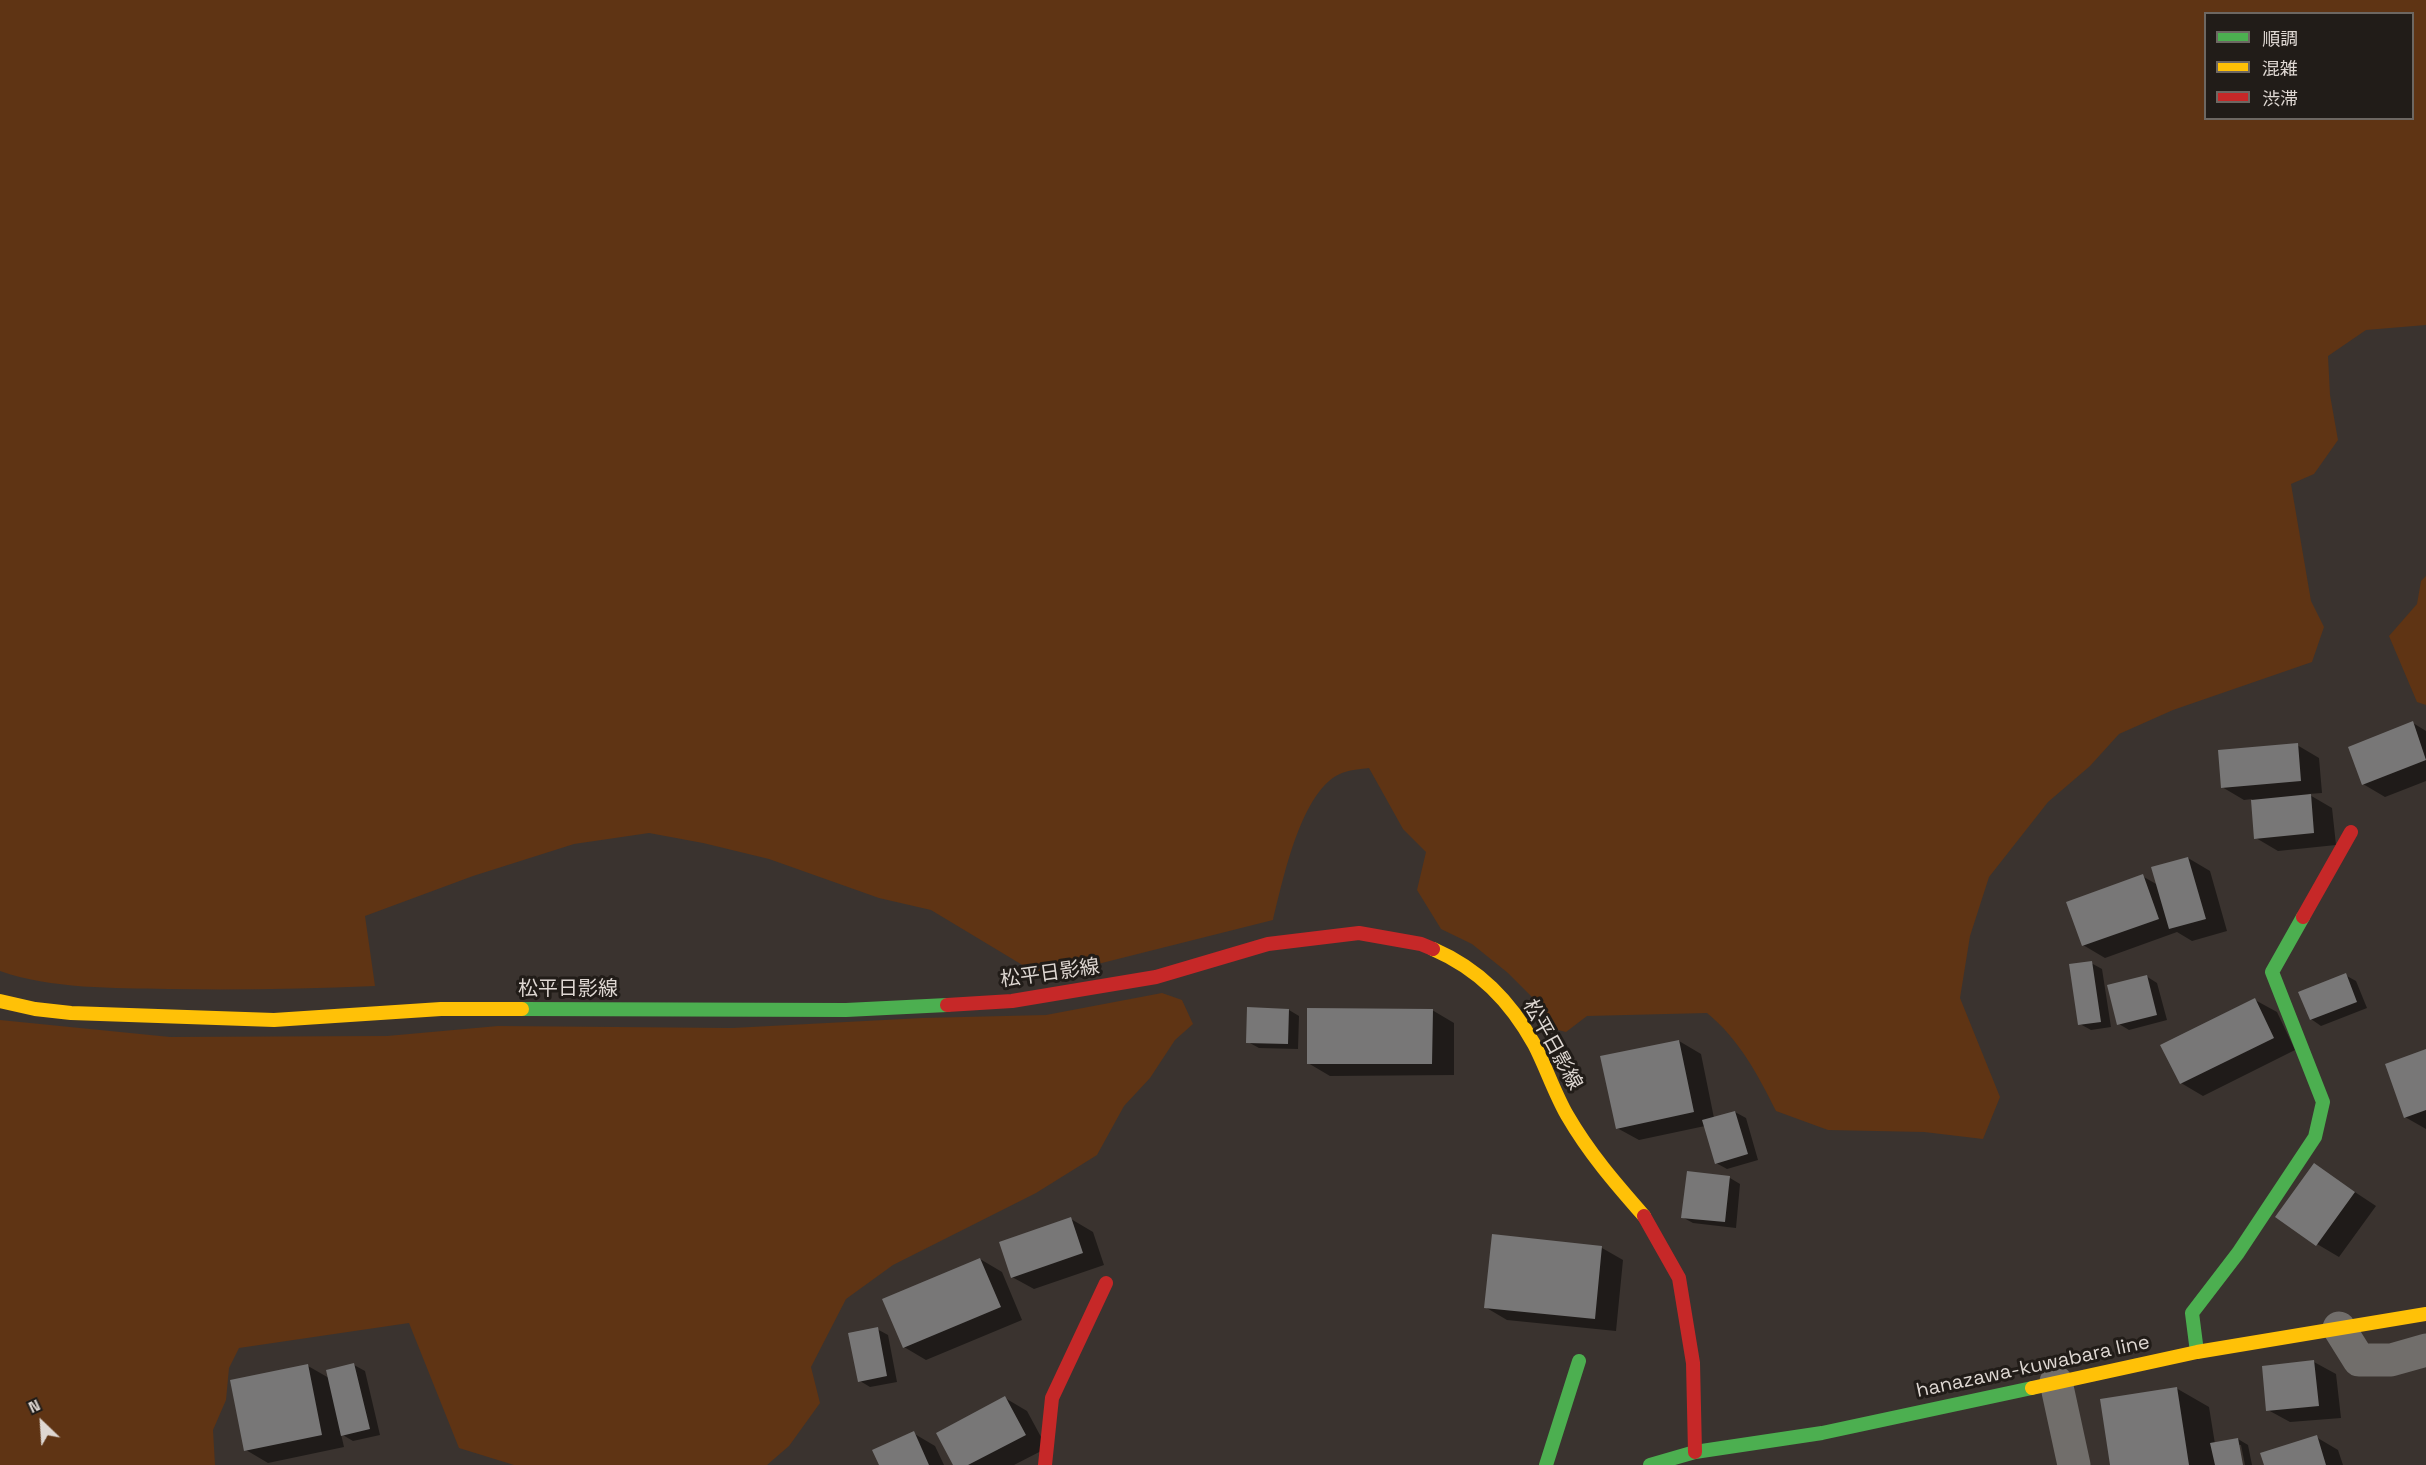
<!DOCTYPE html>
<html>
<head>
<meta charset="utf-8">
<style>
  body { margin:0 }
  #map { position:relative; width:2426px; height:1465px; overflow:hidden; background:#3a332f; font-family:"Space Grotesk","Noto Sans JP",sans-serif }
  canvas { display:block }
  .legend { position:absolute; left:2204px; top:12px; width:210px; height:108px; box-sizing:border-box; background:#211c18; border:2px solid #6d6762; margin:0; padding:8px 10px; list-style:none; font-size:18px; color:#ded7d2 }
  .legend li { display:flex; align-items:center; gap:12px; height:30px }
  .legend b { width:30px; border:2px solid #6d6762 }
  .north { position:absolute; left:12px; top:1393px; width:60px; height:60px; -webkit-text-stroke:4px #211c18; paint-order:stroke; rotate:335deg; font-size:16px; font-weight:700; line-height:24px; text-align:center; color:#ded7d2 }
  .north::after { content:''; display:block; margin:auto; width:21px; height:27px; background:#ded7d2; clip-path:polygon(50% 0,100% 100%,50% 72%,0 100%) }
</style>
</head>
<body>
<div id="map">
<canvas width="2426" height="1465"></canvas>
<ul class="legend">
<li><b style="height:8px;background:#4caf50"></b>順調</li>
<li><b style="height:8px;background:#ffc107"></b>混雑</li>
<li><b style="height:8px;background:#c62828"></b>渋滞</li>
</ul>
<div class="north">N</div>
</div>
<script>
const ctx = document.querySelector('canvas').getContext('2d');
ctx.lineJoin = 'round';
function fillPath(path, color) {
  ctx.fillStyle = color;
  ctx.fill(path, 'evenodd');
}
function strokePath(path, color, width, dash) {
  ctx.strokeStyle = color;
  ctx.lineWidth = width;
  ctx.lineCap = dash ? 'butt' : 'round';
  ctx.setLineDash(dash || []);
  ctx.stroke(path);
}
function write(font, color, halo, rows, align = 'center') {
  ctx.font = font + ' "Space Grotesk","Noto Sans JP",sans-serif';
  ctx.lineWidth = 6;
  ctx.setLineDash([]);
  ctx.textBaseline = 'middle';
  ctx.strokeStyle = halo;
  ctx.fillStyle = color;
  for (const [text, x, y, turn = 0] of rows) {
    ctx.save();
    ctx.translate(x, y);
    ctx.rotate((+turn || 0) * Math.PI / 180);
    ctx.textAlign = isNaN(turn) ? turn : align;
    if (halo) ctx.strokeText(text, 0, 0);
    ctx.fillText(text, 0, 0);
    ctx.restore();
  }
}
const green = new Path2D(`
  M 0,0 L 2426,0 L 2426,325 L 2366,330 L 2328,356 L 2330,395 L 2338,440 L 2314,474 L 2291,484 L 2311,601 L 2324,627 L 2312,662 L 2173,710 L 2119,734 L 2090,766 L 2048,802 L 1989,877 L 1970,936 L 1960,998 L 2000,1097 L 1983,1139 L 1924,1132 L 1828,1130 L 1776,1111 C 1758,1075 1739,1039 1707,1013 L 1587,1016 L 1566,1032 L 1554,1029 L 1540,1005 L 1508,973 L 1472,944 L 1441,929 L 1417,890 L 1426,852 L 1403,829 L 1369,768 C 1361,769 1350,770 1342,773 C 1301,789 1283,880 1273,920 L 1078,969 L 1034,972 L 931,910 L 879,898 L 769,859 L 703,843 L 649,833 L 574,844 L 473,876 L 365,916 L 375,986 C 306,989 237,990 168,989 C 114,988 51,989 0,971 ZM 2206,14 L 2412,14 L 2412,118 L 2206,118 Z
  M 2426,576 L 2426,705 L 2417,702 L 2389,636 L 2417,604 L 2421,581 Z
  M 1162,993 L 1182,1000 L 1193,1024 L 1175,1040 L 1150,1078 L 1124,1106 L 1097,1155 L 1036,1193 L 893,1265 L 846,1299 L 811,1367 L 820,1403 L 789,1446 L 767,1465 L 514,1465 L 459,1448 L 409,1323 L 239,1348 L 229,1368 L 226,1400 L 213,1430 L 215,1465 L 0,1465 L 0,1020 L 170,1037 L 387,1036 L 498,1026 L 732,1028 L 922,1018 L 1046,1015 Z`);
const shadow = new Path2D(`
  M 2413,723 L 2426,731 L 2426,781 L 2385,797 L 2363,784 Z
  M 2297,745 L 2319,758 L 2322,793 L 2308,794 L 2332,808 L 2336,845 L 2278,851 L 2256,838 L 2252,799 L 2244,800 L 2222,787 Z
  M 2188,858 L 2210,871 L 2227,931 L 2192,941 L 2177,932 L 2105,958 L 2083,945 L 2142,876 L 2158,885 Z
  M 2091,963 L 2102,969 L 2111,1027 L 2091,1030 L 2080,1024 Z
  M 2345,975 L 2356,981 L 2367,1008 L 2321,1026 L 2311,1019 Z
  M 2146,976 L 2157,983 L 2167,1020 L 2129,1030 L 2119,1024 Z
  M 2255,1000 L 2277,1012 L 2295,1050 L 2203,1096 L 2181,1083 Z
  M 1289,1010 L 1299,1016 L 1298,1049 L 1259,1048 L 1248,1042 Z
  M 1432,1010 L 1454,1023 L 1454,1075 L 1330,1076 L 1308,1063 Z
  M 1679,1041 L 1701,1054 L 1714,1118 L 1735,1112 L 1746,1118 L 1758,1160 L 1727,1169 L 1716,1163 L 1705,1126 L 1639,1140 L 1617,1128 L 1602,1058 Z
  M 2426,1051 L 2426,1129 L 2405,1117 Z
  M 2314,1165 L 2376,1206 L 2339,1257 L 2317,1244 Z
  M 1730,1178 L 1740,1184 L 1736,1228 L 1693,1223 L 1682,1217 Z
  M 1071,1219 L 1093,1232 L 1104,1265 L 1034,1289 L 1012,1277 Z
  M 1602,1248 L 1623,1260 L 1616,1331 L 1507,1320 L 1485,1307 Z
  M 980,1259 L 1002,1272 L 1022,1320 L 926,1360 L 904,1347 Z
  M 877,1329 L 888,1335 L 897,1382 L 870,1387 L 860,1381 Z
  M 2314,1362 L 2336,1374 L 2341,1418 L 2290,1422 L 2268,1410 Z
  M 354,1365 L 365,1371 L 380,1435 L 353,1441 L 341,1434 L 344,1447 L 268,1463 L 246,1450 L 308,1366 L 329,1378 Z
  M 2176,1388 L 2209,1407 L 2215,1444 L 2238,1439 L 2248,1445 L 2252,1465 L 2245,1465 L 2241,1445 L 2238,1445 L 2242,1465 L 2111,1465 Z
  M 1005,1398 L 1027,1411 L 1047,1448 L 1014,1465 L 954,1465 Z
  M 913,1433 L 935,1446 L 944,1465 L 880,1465 Z
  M 2316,1437 L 2338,1450 L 2343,1465 L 2265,1465 Z`);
const building = new Path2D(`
  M 2413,721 L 2426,760 L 2362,785 L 2348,747 Z
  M 2298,743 L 2301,781 L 2221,788 L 2218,750 Z
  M 2311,794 L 2314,833 L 2254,839 L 2251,800 Z
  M 2188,857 L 2206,919 L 2169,929 L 2151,867 Z
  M 2143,874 L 2159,919 L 2082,946 L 2066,902 Z
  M 2092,961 L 2101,1022 L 2078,1025 L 2069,964 Z
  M 2346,973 L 2357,1002 L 2310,1020 L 2298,992 Z
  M 2147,975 L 2157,1015 L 2117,1025 L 2107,985 Z
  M 2255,998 L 2274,1038 L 2180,1084 L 2160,1045 Z
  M 1247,1007 L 1289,1009 L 1288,1044 L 1246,1043 Z
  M 1307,1008 L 1433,1009 L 1432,1064 L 1307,1064 Z
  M 1679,1040 L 1694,1112 L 1616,1129 L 1600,1056 Z
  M 2426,1049 L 2426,1110 L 2404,1118 L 2385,1064 Z
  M 1735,1111 L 1748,1154 L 1715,1164 L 1702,1120 Z
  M 2314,1163 L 2355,1192 L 2316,1246 L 2275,1217 Z
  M 1687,1171 L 1730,1176 L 1725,1222 L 1681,1218 Z
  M 1071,1217 L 1083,1253 L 1011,1278 L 999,1242 Z
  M 1492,1234 L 1602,1246 L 1595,1319 L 1484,1308 Z
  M 980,1258 L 1001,1307 L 903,1348 L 882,1299 Z
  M 878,1327 L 887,1376 L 858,1382 L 848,1333 Z
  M 2314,1360 L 2319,1406 L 2266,1411 L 2262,1366 Z
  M 354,1363 L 370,1429 L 341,1436 L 326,1370 Z
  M 308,1364 L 322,1435 L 244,1451 L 230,1380 Z
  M 2177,1387 L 2189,1465 L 2110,1465 L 2100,1399 Z
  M 1005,1396 L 1026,1435 L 968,1465 L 953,1465 L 936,1433 Z
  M 914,1431 L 929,1465 L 879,1465 L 872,1450 Z
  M 2317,1435 L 2326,1465 L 2264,1465 L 2260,1453 Z
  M 2238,1438 L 2243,1465 L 2215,1465 L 2210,1443 Z`);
const street = new Path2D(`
  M 2339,1328 L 2359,1360 L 2391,1360 L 2426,1350
  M 2056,1382 L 2074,1465`);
const fast = new Path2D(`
  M 522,1009 L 846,1010 L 947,1005
  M 2197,1352 L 2192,1313 L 2238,1253 L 2315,1137 L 2323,1102 L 2272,972 L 2303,917
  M 1546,1465 L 1579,1361
  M 1650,1465 L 1695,1452 L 1822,1433 L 2032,1388`);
const slow = new Path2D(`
  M 1433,949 C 1479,969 1510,1001 1534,1044 C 1546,1067 1554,1092 1567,1115 C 1589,1153 1615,1183 1644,1216
  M 0,1001 L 35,1009 L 71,1013 L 274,1020 L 441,1009 L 522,1009
  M 2032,1388 L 2197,1352 L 2426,1314`);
const jam = new Path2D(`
  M 2303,917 L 2351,832
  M 947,1005 L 1012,1001 L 1156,977 L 1268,944 L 1359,933 L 1421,944 L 1433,949
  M 1644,1216 L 1679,1278 L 1693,1363 L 1695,1452
  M 1045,1465 L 1052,1398 L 1106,1283`);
const streetNames = [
  ["松平日影線",1050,974,-8],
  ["松平日影線",568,990],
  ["松平日影線",1552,1045,61],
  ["hanazawa-kuwabara line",2033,1367,-12]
];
fillPath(green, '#5f3414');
fillPath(shadow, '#0007');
fillPath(building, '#787777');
strokePath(street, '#716e6b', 33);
strokePath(fast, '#4caf50', 14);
strokePath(slow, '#ffc107', 14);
strokePath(jam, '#c62828', 14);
write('20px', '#ded7d2', '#211c18', streetNames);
</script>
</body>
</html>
